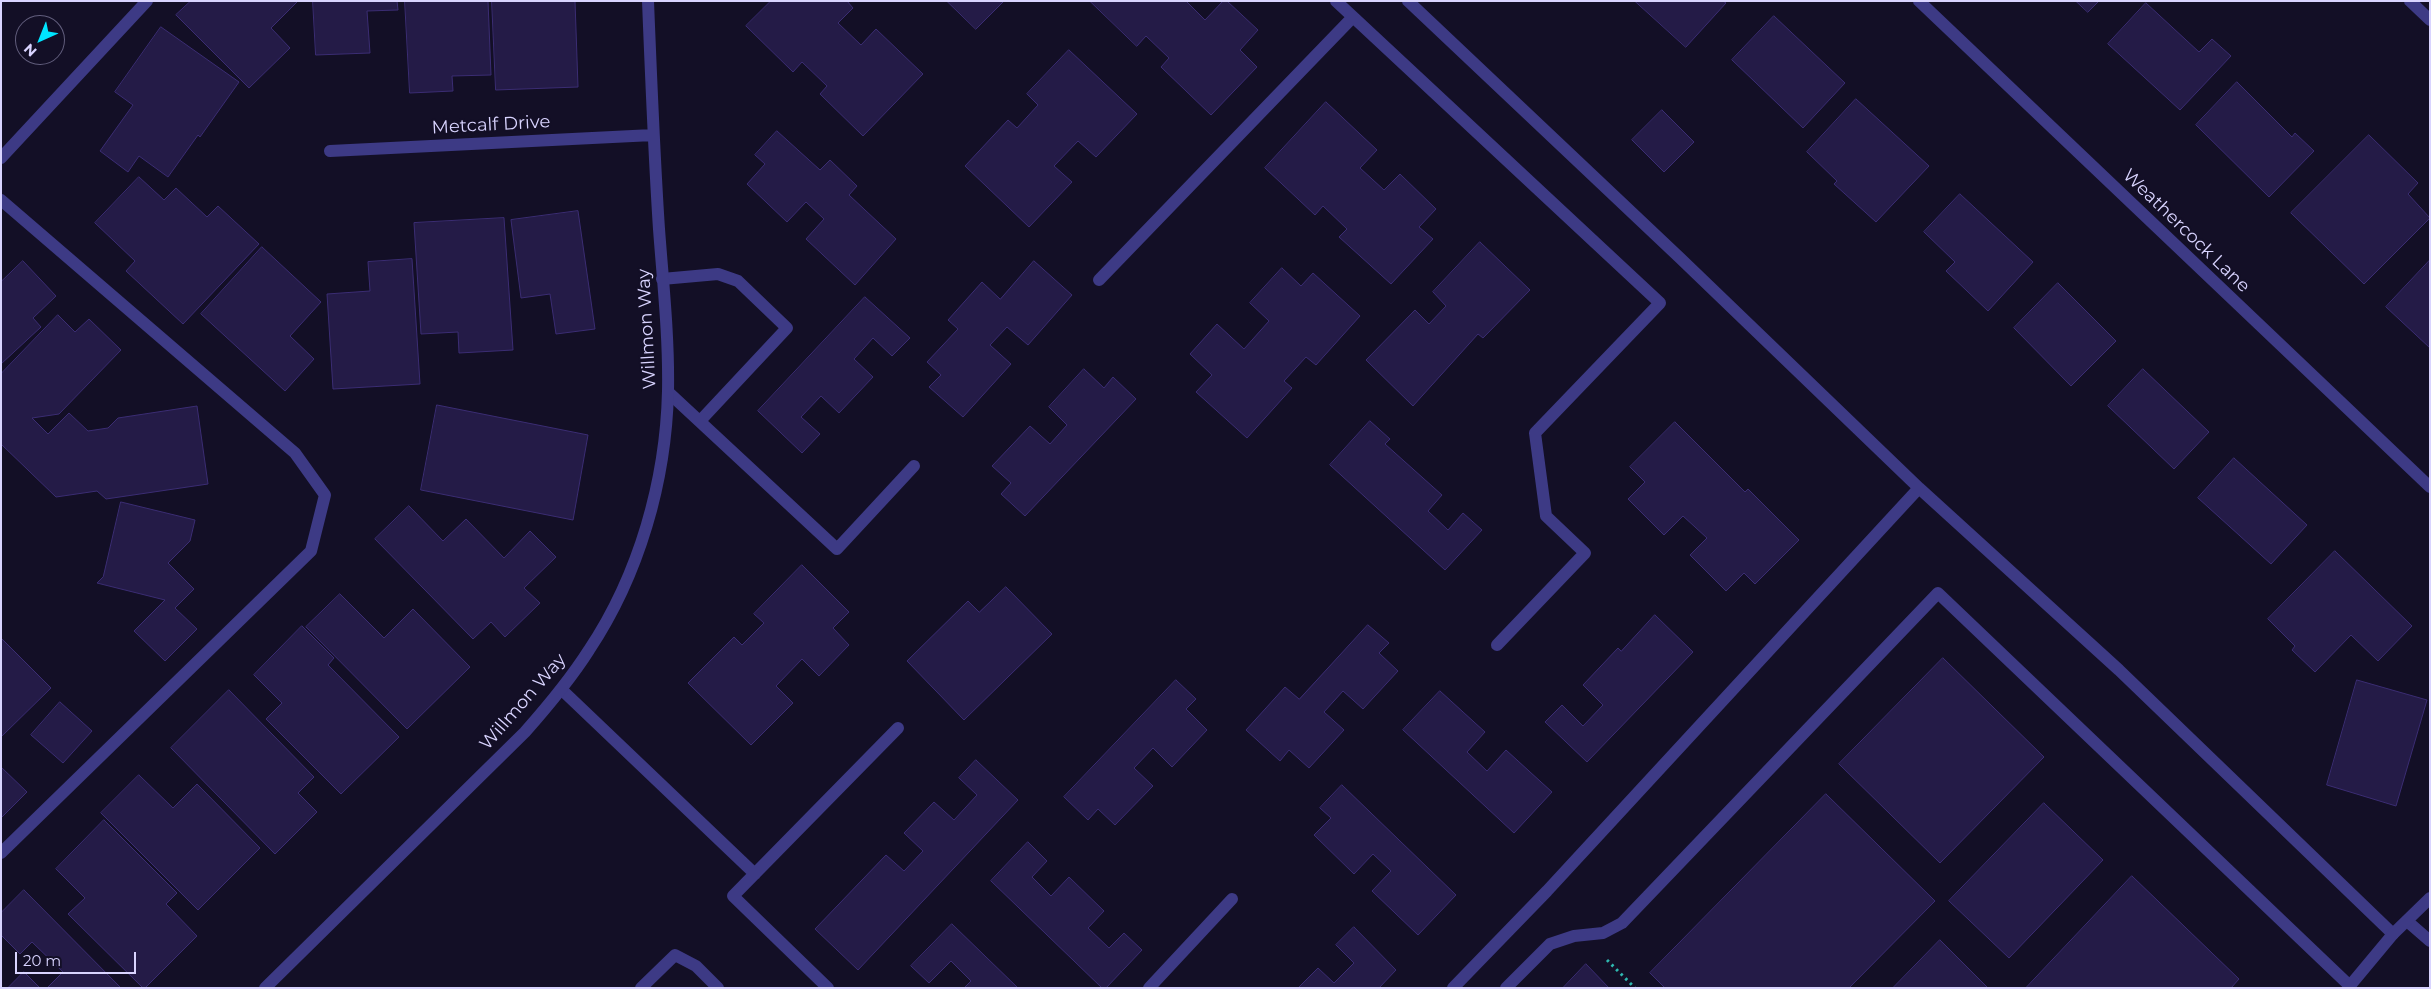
<!DOCTYPE html>
<html>
<head>
<meta charset="utf-8">
<style>
  body { margin:0 }
  #map { position:relative; width:2431px; height:989px; overflow:hidden; background:#130f26; font-family:Montserrat,sans-serif }
  canvas { display:block }
  .frame { position:absolute; inset:0; border:2px solid #d9d4ff; pointer-events:none }
  .north { position:absolute; left:15px; top:15px; width:50px; height:50px; box-sizing:border-box; background:#130f26; border:1px solid #625e7d; border-radius:50%; rotate:224deg; font-size:14px; font-weight:700; line-height:20px; text-align:center; color:#d9d4ff }
  .north::after { content:''; display:block; margin:auto; width:18px; height:22px; background:#00e5ff; clip-path:polygon(50% 0,100% 100%,50% 72%,0 100%) }
  .scale { position:absolute; left:15px; top:952px; width:121px; height:22px; box-sizing:border-box; border:2px solid #d9d4ff; border-top:0; padding-left:6px; font-size:15px; line-height:18px; white-space:nowrap; color:#d9d4ff; -webkit-text-stroke:4px #130f26; paint-order:stroke }
</style>
</head>
<body>
<div id="map">
<canvas width="2431" height="989"></canvas>
<div class="frame"></div>
<div class="north">N</div>
<div class="scale">20 m</div>
</div>
<script>
const ctx = document.querySelector('canvas').getContext('2d');
ctx.lineJoin = 'round';
function fillPath(path, color) {
  ctx.fillStyle = color;
  ctx.fill(path, 'evenodd');
}
function strokePath(path, color, width, dash) {
  ctx.strokeStyle = color;
  ctx.lineWidth = width;
  ctx.lineCap = dash ? 'butt' : 'round';
  ctx.setLineDash(dash || []);
  ctx.stroke(path);
}
function write(font, color, halo, rows, align = 'center') {
  ctx.font = font + ' Montserrat,sans-serif';
  ctx.lineWidth = 4;
  ctx.setLineDash([]);
  ctx.textBaseline = 'middle';
  ctx.strokeStyle = halo;
  ctx.fillStyle = color;
  for (const [text, x, y, turn = 0] of rows) {
    ctx.save();
    ctx.translate(x, y);
    ctx.rotate((+turn || 0) * Math.PI / 180);
    ctx.textAlign = isNaN(turn) ? turn : align;
    if (halo) ctx.strokeText(text, 0, 0);
    ctx.fillText(text, 0, 0);
    ctx.restore();
  }
}
const building = new Path2D(`
  M 191,1 L 298,1 L 271,28 L 290,48 L 249,88 L 176,15 Z
  M 313,1 L 397,1 L 398,10 L 367,11 L 370,53 L 316,55 Z
  M 405,1 L 488,1 L 491,75 L 452,76 L 453,91 L 410,93 Z
  M 492,1 L 575,1 L 578,87 L 496,90 Z
  M 771,1 L 847,1 L 853,8 L 838,23 L 861,45 L 876,29 L 923,74 L 863,136 L 820,94 L 827,86 L 802,62 L 793,72 L 746,26 Z
  M 947,1 L 1004,1 L 976,29 Z
  M 1090,1 L 1186,1 L 1205,20 L 1223,1 L 1227,1 L 1258,30 L 1240,50 L 1257,67 L 1211,115 L 1161,67 L 1169,58 L 1146,36 L 1137,46 Z
  M 1635,1 L 1723,1 L 1726,3 L 1686,47 Z
  M 2076,1 L 2099,1 L 2088,12 Z
  M 2146,3 L 2199,52 L 2212,39 L 2231,56 L 2180,110 L 2108,44 Z
  M 1774,16 L 1845,83 L 1803,128 L 1732,60 Z
  M 161,27 L 239,82 L 200,137 L 198,135 L 168,177 L 139,156 L 128,172 L 100,151 L 133,105 L 115,92 Z
  M 1069,50 L 1137,114 L 1096,157 L 1078,141 L 1054,166 L 1072,182 L 1029,227 L 965,166 L 1008,120 L 1017,128 L 1038,105 L 1027,94 Z
  M 2237,82 L 2292,137 L 2295,133 L 2314,151 L 2269,197 L 2196,125 Z
  M 1856,99 L 1929,166 L 1876,222 L 1834,184 L 1837,181 L 1807,152 Z
  M 1326,102 L 1377,150 L 1360,168 L 1384,190 L 1400,174 L 1436,209 L 1419,227 L 1433,239 L 1391,284 L 1339,237 L 1347,229 L 1323,206 L 1315,215 L 1265,168 Z
  M 1662,110 L 1694,142 L 1664,172 L 1632,140 Z
  M 777,131 L 820,170 L 830,160 L 857,186 L 849,195 L 896,239 L 855,285 L 806,239 L 824,219 L 806,202 L 787,222 L 747,184 L 765,164 L 755,155 Z
  M 2369,135 L 2418,183 L 2408,194 L 2430,218 L 2364,284 L 2291,213 Z
  M 139,177 L 164,200 L 176,188 L 207,217 L 218,206 L 259,244 L 183,324 L 126,271 L 135,261 L 95,223 Z
  M 1960,194 L 2033,262 L 1988,311 L 1946,271 L 1955,262 L 1924,232 Z
  M 578,211 L 595,329 L 556,334 L 550,294 L 521,298 L 511,220 Z
  M 504,218 L 513,350 L 459,353 L 458,332 L 421,334 L 414,223 Z
  M 1480,242 L 1530,290 L 1483,338 L 1478,334 L 1413,406 L 1366,360 L 1415,310 L 1429,324 L 1446,306 L 1433,292 Z
  M 262,247 L 321,302 L 290,336 L 314,359 L 285,391 L 201,314 Z
  M 412,259 L 420,384 L 333,389 L 327,294 L 370,291 L 368,262 Z
  M 2430,260 L 2430,348 L 2386,307 Z
  M 23,261 L 56,296 L 33,318 L 41,327 L 1,364 L 1,282 Z
  M 1034,261 L 1072,295 L 1028,345 L 1007,327 L 990,345 L 1011,364 L 963,417 L 929,387 L 941,375 L 927,362 L 958,329 L 948,320 L 982,282 L 1000,299 Z
  M 1282,268 L 1301,286 L 1313,273 L 1360,316 L 1316,365 L 1306,357 L 1284,381 L 1292,388 L 1247,438 L 1196,392 L 1212,375 L 1190,354 L 1217,324 L 1244,349 L 1269,321 L 1250,303 Z
  M 2058,283 L 2116,341 L 2071,386 L 2014,328 Z
  M 865,297 L 910,338 L 892,356 L 873,338 L 854,359 L 873,377 L 839,413 L 821,396 L 801,417 L 820,434 L 802,453 L 758,411 Z
  M 58,315 L 75,332 L 89,319 L 121,350 L 59,414 L 32,418 L 48,434 L 69,413 L 88,431 L 108,428 L 118,418 L 197,406 L 208,484 L 106,499 L 97,491 L 56,497 L 1,444 L 1,374 Z
  M 1084,369 L 1104,388 L 1113,377 L 1136,399 L 1025,516 L 1001,494 L 1011,483 L 992,466 L 1030,426 L 1050,444 L 1067,425 L 1049,407 Z
  M 2143,369 L 2209,432 L 2174,469 L 2108,406 Z
  M 437,405 L 588,435 L 573,520 L 421,490 Z
  M 1370,421 L 1390,439 L 1385,444 L 1442,495 L 1428,511 L 1448,530 L 1463,513 L 1482,530 L 1445,570 L 1330,465 Z
  M 1675,422 L 1745,492 L 1748,489 L 1799,540 L 1755,584 L 1744,573 L 1726,591 L 1690,555 L 1707,538 L 1683,516 L 1664,535 L 1628,499 L 1645,482 L 1630,467 Z
  M 2234,458 L 2307,525 L 2271,564 L 2198,498 Z
  M 121,502 L 195,520 L 190,541 L 168,563 L 194,589 L 175,608 L 197,629 L 165,661 L 134,631 L 165,600 L 97,583 L 103,577 Z
  M 409,506 L 443,541 L 466,519 L 504,558 L 530,531 L 556,557 L 524,588 L 540,603 L 505,637 L 491,622 L 473,639 L 375,539 Z
  M 2335,551 L 2412,626 L 2378,661 L 2351,635 L 2315,672 L 2292,650 L 2295,646 L 2268,619 Z
  M 802,565 L 849,612 L 833,628 L 849,645 L 819,676 L 802,659 L 776,686 L 793,703 L 751,745 L 688,683 L 734,637 L 742,645 L 764,623 L 754,614 Z
  M 1006,587 L 1052,634 L 964,720 L 907,661 L 968,601 L 979,612 Z
  M 340,594 L 384,638 L 413,609 L 470,667 L 407,729 L 306,627 Z
  M 1655,615 L 1693,652 L 1587,762 L 1545,722 L 1562,705 L 1583,726 L 1603,705 L 1583,685 L 1618,648 L 1621,651 Z
  M 1368,625 L 1389,643 L 1379,653 L 1398,671 L 1363,709 L 1343,691 L 1324,712 L 1344,730 L 1309,768 L 1289,750 L 1280,761 L 1246,730 L 1285,687 L 1299,699 Z
  M 302,626 L 334,658 L 328,665 L 399,737 L 341,794 L 266,719 L 282,703 L 254,675 Z
  M 1,638 L 51,688 L 1,737 Z
  M 1943,658 L 2044,757 L 1940,863 L 1839,764 Z
  M 1176,680 L 1196,699 L 1186,709 L 1207,730 L 1172,767 L 1153,748 L 1134,768 L 1153,786 L 1115,825 L 1098,809 L 1088,820 L 1064,797 Z
  M 2357,680 L 2427,700 L 2396,806 L 2327,785 Z
  M 229,690 L 314,777 L 298,793 L 317,812 L 275,854 L 171,748 Z
  M 1440,691 L 1485,732 L 1467,752 L 1487,771 L 1506,750 L 1552,792 L 1514,833 L 1403,730 Z
  M 60,702 L 92,731 L 63,763 L 31,735 Z
  M 976,760 L 1018,800 L 858,970 L 815,929 L 886,855 L 904,871 L 923,851 L 904,833 L 934,802 L 954,820 L 977,795 L 959,778 Z
  M 1,767 L 27,792 L 1,818 Z
  M 139,775 L 173,808 L 197,784 L 260,848 L 198,910 L 101,813 Z
  M 1342,785 L 1456,895 L 1418,935 L 1372,891 L 1391,871 L 1373,854 L 1354,874 L 1314,835 L 1331,818 L 1320,808 Z
  M 1826,794 L 1935,901 L 1849,988 L 1665,988 L 1650,973 Z
  M 2044,803 L 2103,860 L 2009,958 L 1949,901 Z
  M 104,820 L 177,893 L 166,904 L 197,936 L 145,988 L 143,988 L 68,914 L 85,898 L 56,869 Z
  M 1028,842 L 1047,861 L 1032,877 L 1051,896 L 1069,877 L 1104,911 L 1088,928 L 1109,948 L 1124,933 L 1142,950 L 1106,988 L 1102,988 L 991,881 Z
  M 2132,876 L 2239,979 L 2231,988 L 2026,988 Z
  M 24,890 L 121,988 L 47,988 L 63,972 L 32,942 L 20,954 L 1,935 L 1,913 Z
  M 952,924 L 1018,988 L 964,988 L 971,981 L 951,961 L 929,983 L 911,966 Z
  M 1354,927 L 1396,970 L 1379,988 L 1298,988 L 1318,968 L 1334,983 L 1354,963 L 1336,945 Z
  M 1940,940 L 1988,988 L 1893,988 Z
  M 1586,964 L 1609,988 L 1563,988 Z
  M 24,972 L 40,988 L 8,988 Z`);
const path = new Path2D(`
  M 1607,960 L 1635,988`);
const lane = new Path2D(`
  M 1336,1 L 1660,303 L 1535,433 L 1546,516 L 1585,553 L 1497,645
  M 1408,1 L 1680,258 L 1919,488
  M 2410,1 L 2430,20
  M 1,158 L 147,1
  M 1,200 L 295,453 L 325,495 L 311,551 L 1,853
  M 662,279 L 718,274 L 738,281 L 787,328 L 700,421
  M 1099,280 L 1353,17
  M 668,392 L 837,549 L 914,466
  M 562,690 L 755,874
  M 2407,921 L 2430,941
  M 641,988 L 675,955 L 696,966 L 718,988
  M 828,988 L 733,896 L 898,728
  M 1149,988 L 1232,899
  M 1453,988 L 1547,891 L 1919,488 L 2119,670 L 2393,934
  M 1506,988 L 1550,944 L 1574,936 L 1603,933 L 1622,923 L 1938,593 L 2350,986`);
const street = new Path2D(`
  M 1919,1 L 2430,487
  M 330,151 L 653,135
  M 265,988 L 525,732 C 548,706 570,680 589,650 C 639,575 666,481 668,391 C 669,337 663,283 659,229 C 654,153 651,77 648,1
  M 2348,988 L 2393,934 L 2430,898`);
const streetNames = [
  ["Metcalf Drive",491,125,-3],
  ["Weathercock Lane",2186,231,44],
  ["Willmon Way",647,329,-93],
  ["Willmon Way",523,702,-49]
];
fillPath(building, '#241b47');
strokePath(building, '#3b2d73', 1);
strokePath(path, '#2fb8b0', 3, [2.5, 4]);
strokePath(lane, '#3d3a85', 12);
strokePath(street, '#3d3a85', 12);
write('18px', '#d9d4ff', '#130f26', streetNames);
</script>
</body>
</html>
